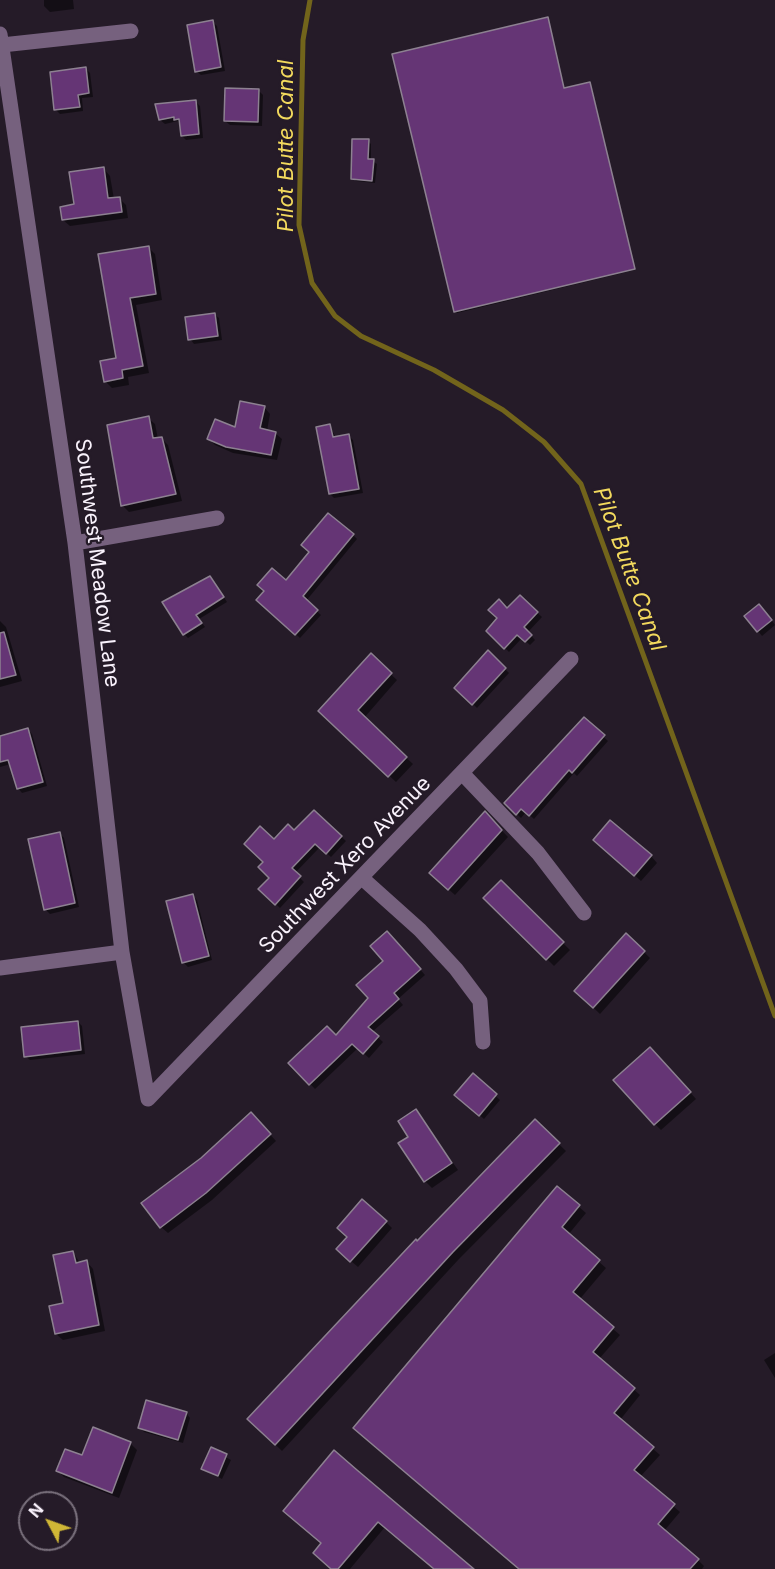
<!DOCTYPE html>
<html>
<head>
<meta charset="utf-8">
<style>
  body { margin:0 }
  #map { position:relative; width:775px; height:1569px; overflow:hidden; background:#251b28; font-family:Inter,sans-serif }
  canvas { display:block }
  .north { position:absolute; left:18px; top:1491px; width:60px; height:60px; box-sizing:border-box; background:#251b28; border:2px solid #7a717d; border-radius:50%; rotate:311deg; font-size:16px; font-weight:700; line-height:24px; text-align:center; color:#f9f2fc }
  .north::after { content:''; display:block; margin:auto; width:21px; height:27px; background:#d0b736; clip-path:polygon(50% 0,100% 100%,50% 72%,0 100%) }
</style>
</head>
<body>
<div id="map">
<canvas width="775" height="1569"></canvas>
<div class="north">N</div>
</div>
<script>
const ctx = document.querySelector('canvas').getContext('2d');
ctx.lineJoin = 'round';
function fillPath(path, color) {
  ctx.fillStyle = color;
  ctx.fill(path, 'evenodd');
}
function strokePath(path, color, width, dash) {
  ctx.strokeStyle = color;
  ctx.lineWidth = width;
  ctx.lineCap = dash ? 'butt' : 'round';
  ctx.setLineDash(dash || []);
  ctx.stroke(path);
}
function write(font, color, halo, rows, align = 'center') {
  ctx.font = font + ' Inter,sans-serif';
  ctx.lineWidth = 4.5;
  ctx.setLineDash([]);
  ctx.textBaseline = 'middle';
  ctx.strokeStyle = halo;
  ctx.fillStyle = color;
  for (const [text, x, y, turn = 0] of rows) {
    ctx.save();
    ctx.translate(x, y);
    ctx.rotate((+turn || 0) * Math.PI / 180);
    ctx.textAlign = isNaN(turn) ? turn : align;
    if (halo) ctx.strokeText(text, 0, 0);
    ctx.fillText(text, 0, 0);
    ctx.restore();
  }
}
const shadow = new Path2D(`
  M 44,0 L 73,0 L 74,9 L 50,12 L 44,6 Z
  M 547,18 L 565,89 L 591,85 L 635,270 L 457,313 L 455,312 Z
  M 212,21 L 217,26 L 225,71 L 201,75 L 196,71 Z
  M 86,69 L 90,73 L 93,97 L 82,98 L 83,111 L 60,114 L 56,110 Z
  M 259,91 L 263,95 L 262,126 L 230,125 L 225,121 Z
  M 195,101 L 200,106 L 203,138 L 186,140 L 182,136 L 178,121 L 165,124 L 160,120 Z
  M 368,141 L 371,144 L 371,160 L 377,164 L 375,183 L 356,181 L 353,178 Z
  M 104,169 L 110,176 L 114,199 L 119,198 L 126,205 L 128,218 L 70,226 L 63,220 Z
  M 148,247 L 155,254 L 162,300 L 136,305 L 149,373 L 128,377 L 129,385 L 112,388 L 105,381 L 118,359 L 100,255 Z
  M 214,314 L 219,318 L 222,340 L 194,344 L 190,339 Z
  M 264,407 L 270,414 L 267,431 L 275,433 L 282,439 L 277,460 L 233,453 L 215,445 L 209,439 L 236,429 Z
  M 148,418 L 155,424 L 158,439 L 161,438 L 168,445 L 182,501 L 129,512 L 122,505 Z
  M 330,426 L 336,438 L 348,435 L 353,440 L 363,493 L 334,498 L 330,494 Z
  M 353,535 L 357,539 L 306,601 L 321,615 L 300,638 L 259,600 L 286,582 L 311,552 Z
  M 214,582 L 227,602 L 199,619 L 205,627 L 188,638 L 184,634 Z
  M 520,597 L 542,617 L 528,632 L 535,640 L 530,645 L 522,638 L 509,652 L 488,631 Z
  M 764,610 L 775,625 L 762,636 L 746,616 Z
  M 0,621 L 6,627 L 22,681 L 0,687 Z
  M 488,652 L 509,673 L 477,708 L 456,687 Z
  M 371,656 L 397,680 L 364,718 L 413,764 L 396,782 L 320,711 Z
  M 584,719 L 608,741 L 577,776 L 574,773 L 534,819 L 526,812 L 521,818 L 506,803 Z
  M 28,730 L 32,734 L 47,786 L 22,793 L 18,788 L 11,764 L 0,767 L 0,738 Z
  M 314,812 L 346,841 L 331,857 L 320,847 L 295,873 L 304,882 L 280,908 L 260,889 L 271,878 L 265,862 L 274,842 L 294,833 Z
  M 485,813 L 508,837 L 455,895 L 438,880 Z
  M 60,834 L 64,838 L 79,907 L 50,914 L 45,909 Z
  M 602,846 L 651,856 L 657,863 L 641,881 Z
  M 501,882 L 570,950 L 554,966 L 486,898 Z
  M 192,895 L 197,900 L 212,960 L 188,967 L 183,962 Z
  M 392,938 L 425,975 L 398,999 L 403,1005 L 372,1032 L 383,1042 L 369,1058 L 358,1048 L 315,1089 L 290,1063 L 336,1037 L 370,998 Z
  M 644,952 L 650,958 L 600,1014 L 576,991 Z
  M 78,1022 L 82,1026 L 85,1054 L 30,1060 L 25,1056 Z
  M 657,1055 L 696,1099 L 661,1130 L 655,1124 Z
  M 473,1076 L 500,1100 L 484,1119 L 461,1099 Z
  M 416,1110 L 458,1170 L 432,1188 L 425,1181 L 410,1137 Z
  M 258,1121 L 276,1141 L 212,1200 L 168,1233 L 161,1227 Z
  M 535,1121 L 566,1151 L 459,1259 L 282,1451 L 249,1419 Z
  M 557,1188 L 586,1213 L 568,1235 L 606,1268 L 579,1300 L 620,1335 L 599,1359 L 640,1395 L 620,1420 L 660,1455 L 640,1477 L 680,1512 L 664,1531 L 698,1560 L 704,1566 L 702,1569 L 519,1569 L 362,1435 Z
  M 386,1222 L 392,1228 L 358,1267 L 345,1256 L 349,1238 Z
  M 73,1252 L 80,1263 L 87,1262 L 93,1269 L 105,1331 L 63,1340 L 56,1334 L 65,1304 Z
  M 775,1353 L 775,1378 L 764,1360 Z
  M 186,1413 L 190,1418 L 183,1443 L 144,1432 L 140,1428 Z
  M 94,1429 L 131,1444 L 137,1450 L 119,1498 L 64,1477 L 58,1471 L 83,1457 Z
  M 211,1449 L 231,1460 L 222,1479 L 203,1469 Z
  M 334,1452 L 472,1569 L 434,1569 L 385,1527 L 350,1569 L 332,1569 L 323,1544 Z`);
const stream = new Path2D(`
  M 310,0 L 303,40 L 299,225 L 312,283 L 335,316 L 361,336 L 434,370 L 503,410 L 544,442 L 581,484 L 775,1016`);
const building = new Path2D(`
  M 548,17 L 564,88 L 590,82 L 635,269 L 454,312 L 392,54 Z
  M 213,20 L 221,67 L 195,72 L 187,25 Z
  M 86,67 L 89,93 L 78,95 L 80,107 L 54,110 L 50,72 Z
  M 225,88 L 259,89 L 258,122 L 224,121 Z
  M 196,100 L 199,134 L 181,136 L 179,119 L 174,120 L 174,117 L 159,120 L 155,104 Z
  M 352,139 L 369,139 L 368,159 L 374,159 L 372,181 L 351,179 Z
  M 104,167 L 108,198 L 120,197 L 122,212 L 62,220 L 60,207 L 74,204 L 69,172 Z
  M 149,246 L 156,294 L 130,298 L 143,366 L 122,370 L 123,378 L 104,382 L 100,361 L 116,358 L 98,254 Z
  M 215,313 L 218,336 L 188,340 L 185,317 Z
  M 240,401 L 265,406 L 260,428 L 276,432 L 271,455 L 226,447 L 207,439 L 215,419 L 235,427 Z
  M 149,416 L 153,438 L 162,437 L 176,494 L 121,506 L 107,425 Z
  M 330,424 L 333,437 L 349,434 L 359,489 L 329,494 L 316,427 Z
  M 328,513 L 354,534 L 303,596 L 318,610 L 295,635 L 256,600 L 264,591 L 257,585 L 272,568 L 286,580 L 309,552 L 301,545 Z
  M 210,576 L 224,597 L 196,615 L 202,623 L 183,635 L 162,602 Z
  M 520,595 L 538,612 L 524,627 L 532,635 L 525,642 L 517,635 L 504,649 L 486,631 L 497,618 L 488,610 L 499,599 L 507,608 Z
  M 759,604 L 772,620 L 757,632 L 744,616 Z
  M 4,632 L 16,675 L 0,679 L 0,633 Z
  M 488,650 L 506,668 L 472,705 L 454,688 Z
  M 371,653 L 392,673 L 358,710 L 407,757 L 388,777 L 318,711 Z
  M 584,717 L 605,735 L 572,773 L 569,770 L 529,816 L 521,809 L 516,815 L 504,803 Z
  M 28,728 L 43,782 L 17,789 L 8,760 L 0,762 L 0,736 Z
  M 314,810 L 342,836 L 326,854 L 315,844 L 292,868 L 301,876 L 275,905 L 258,889 L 269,878 L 258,867 L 263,862 L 244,844 L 260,826 L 274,839 L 288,824 L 294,830 Z
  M 485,811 L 502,830 L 448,890 L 429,873 Z
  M 610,820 L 652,855 L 634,876 L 593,840 Z
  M 60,832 L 75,903 L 44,910 L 28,839 Z
  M 501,880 L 564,942 L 546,960 L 483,898 Z
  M 193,894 L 209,956 L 182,963 L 166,901 Z
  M 387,931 L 421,969 L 394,993 L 399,999 L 368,1027 L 379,1036 L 363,1054 L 352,1044 L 309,1085 L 288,1063 L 327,1026 L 336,1035 L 368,998 L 356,985 L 383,961 L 370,946 Z
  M 626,933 L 645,951 L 593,1008 L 574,991 Z
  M 78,1021 L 81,1050 L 24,1057 L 21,1027 Z
  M 650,1047 L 691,1092 L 654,1125 L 613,1080 Z
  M 473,1073 L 497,1094 L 479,1116 L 454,1095 Z
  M 416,1109 L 452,1163 L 424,1182 L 398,1143 L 408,1137 L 398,1121 Z
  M 251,1112 L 271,1134 L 206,1193 L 160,1228 L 141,1203 L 201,1158 Z
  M 535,1119 L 560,1143 L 453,1252 L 275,1445 L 247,1419 L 416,1239 L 417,1241 Z
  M 557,1186 L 580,1205 L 562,1227 L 600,1260 L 573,1292 L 614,1327 L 593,1352 L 635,1388 L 614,1413 L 654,1447 L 634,1470 L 675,1504 L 658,1524 L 699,1559 L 690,1569 L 519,1569 L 353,1428 Z
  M 362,1199 L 387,1221 L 350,1262 L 336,1249 L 347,1237 L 337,1228 Z
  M 73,1251 L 76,1263 L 87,1260 L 99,1325 L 55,1334 L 49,1306 L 63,1303 L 53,1255 Z
  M 146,1400 L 187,1412 L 178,1440 L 138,1428 Z
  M 93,1427 L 131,1442 L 112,1493 L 56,1471 L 65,1449 L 82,1455 Z
  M 211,1447 L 227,1454 L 218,1476 L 201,1469 Z
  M 334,1450 L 357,1470 L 474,1569 L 434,1569 L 378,1522 L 338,1569 L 331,1569 L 313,1553 L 321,1543 L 283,1511 Z`);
const street = new Path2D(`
  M 0,34 L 75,543 L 122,952 L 148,1099
  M 2,45 L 131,31
  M 75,543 L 217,518
  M 462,773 L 538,853 L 584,913
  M 362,878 L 420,930 L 456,969 L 480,1001 L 483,1042
  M 0,968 L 122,952
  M 148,1099 L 571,659`);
const streetNames = [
  ["Southwest Meadow Lane",97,563,83],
  ["Southwest Xero Avenue",345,865,-46]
];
const waterNames = [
  ["Pilot Butte Canal",286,146,-90],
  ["Pilot Butte Canal",629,569,70]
];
fillPath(shadow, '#0007');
strokePath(stream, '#72641b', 5);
fillPath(building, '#653575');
strokePath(building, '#8d8191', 1.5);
strokePath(street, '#76617e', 15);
write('21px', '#f9f2fc', '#251b28', streetNames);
write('italic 22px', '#f2d95d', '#251b28', waterNames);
</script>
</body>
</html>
